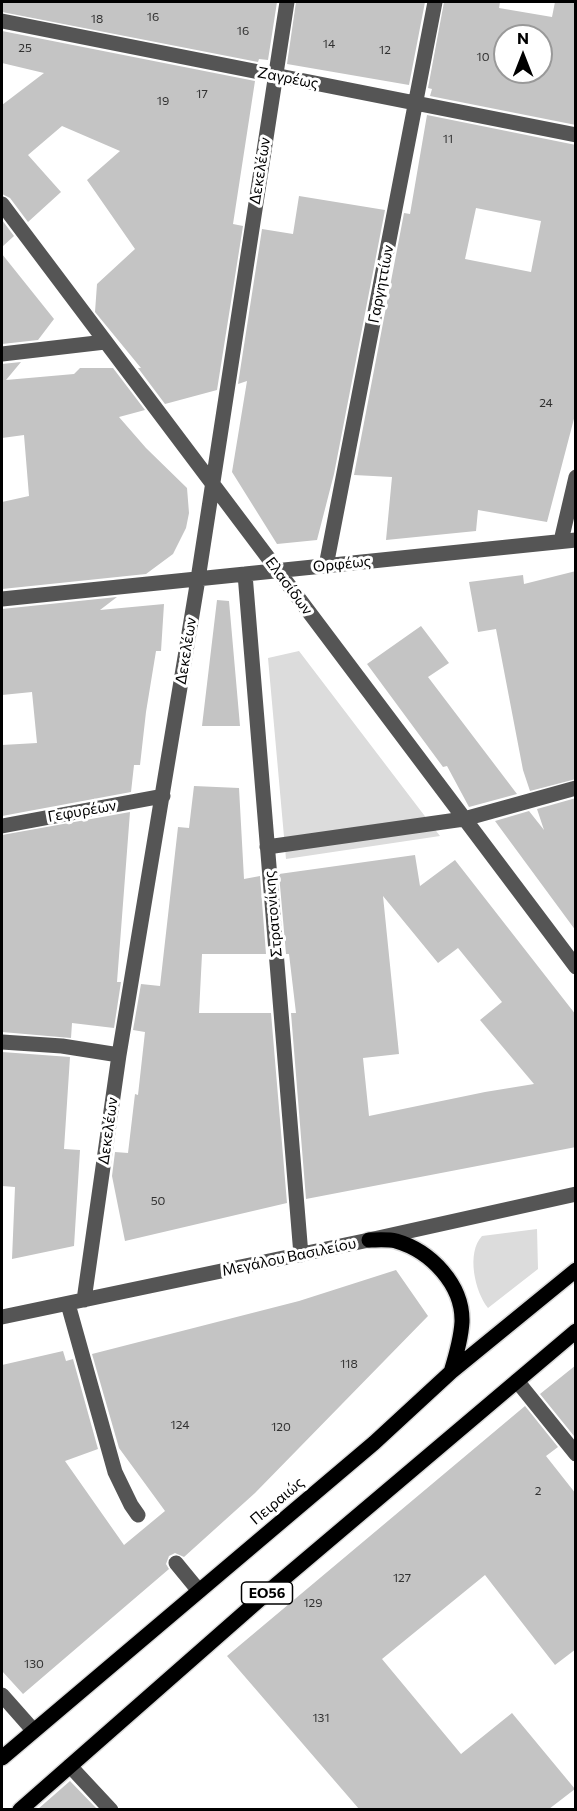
<!DOCTYPE html>
<html>
<head>
<meta charset="utf-8">
<style>
  body { margin:0 }
  #map { position:relative; width:577px; height:1811px; overflow:hidden; background:#fff; font-family:Commissioner,sans-serif }
  canvas { display:block }
  .frame { position:absolute; inset:0; border:3px solid #000; pointer-events:none }
  .north { position:absolute; left:493px; top:24px; width:60px; height:60px; box-sizing:border-box; background:#fff; border:2px solid #999; border-radius:50%; rotate:0deg; font-size:16px; font-weight:700; line-height:24px; text-align:center; color:#000 }
  .north::after { content:''; display:block; margin:auto; width:21px; height:27px; background:#000; clip-path:polygon(50% 0,100% 100%,50% 72%,0 100%) }
</style>
</head>
<body>
<div id="map">
<canvas width="577" height="1811"></canvas>
<div class="frame"></div>
<div class="north">N</div>
</div>
<script>
const ctx = document.querySelector('canvas').getContext('2d');
ctx.lineJoin = 'round';
function fillPath(path, color) {
  ctx.fillStyle = color;
  ctx.fill(path, 'evenodd');
}
function strokePath(path, color, width, dash) {
  ctx.strokeStyle = color;
  ctx.lineWidth = width;
  ctx.lineCap = dash ? 'butt' : 'round';
  ctx.setLineDash(dash || []);
  ctx.stroke(path);
}
function write(font, color, halo, rows, align = 'center') {
  ctx.font = font + ' Commissioner,sans-serif';
  ctx.lineWidth = 6;
  ctx.setLineDash([]);
  ctx.textBaseline = 'middle';
  ctx.strokeStyle = halo;
  ctx.fillStyle = color;
  for (const [text, x, y, turn = 0] of rows) {
    ctx.save();
    ctx.translate(x, y);
    ctx.rotate((+turn || 0) * Math.PI / 180);
    ctx.textAlign = isNaN(turn) ? turn : align;
    if (halo) ctx.strokeText(text, 0, 0);
    ctx.fillText(text, 0, 0);
    ctx.restore();
  }
}
const green = new Path2D(`
  M 299,651 L 440,836 L 286,859 L 268,658 Z
  M 537,1229 L 538,1269 L 488,1308 C 475,1292 466,1253 482,1236 Z`);
const building = new Path2D(`
  M 2,2 L 277,2 L 268,60 L 259,59 L 258,62 L 2,12 Z
  M 296,2 L 425,2 L 409,85 L 287,64 Z
  M 444,2 L 500,2 L 499,8 L 552,17 L 555,2 L 576,2 L 576,125 L 430,96 L 432,89 L 428,88 ZM 505,36 L 541,36 L 541,72 L 505,72 Z
  M 2,31 L 255,81 L 233,224 L 243,226 L 217,390 L 165,404 L 138,368 L 141,368 L 95,312 L 97,284 L 135,249 L 87,180 L 120,151 L 62,126 L 28,155 L 61,192 L 28,222 L 10,198 L 2,194 L 2,105 L 44,73 L 2,63 Z
  M 427,115 L 576,145 L 576,411 L 547,522 L 478,510 L 476,531 L 386,540 L 392,477 L 354,475 L 404,213 L 410,214 ZM 476,208 L 541,221 L 531,272 L 465,259 Z
  M 299,196 L 385,210 L 334,474 L 317,540 L 277,544 L 232,472 L 247,381 L 238,384 L 262,229 L 293,234 Z
  M 2,220 L 14,236 L 2,247 Z
  M 2,254 L 54,319 L 38,340 L 2,344 Z
  M 21,362 L 6,380 L 74,374 L 80,368 L 113,368 L 145,410 L 119,417 L 146,448 L 187,488 L 189,513 L 186,528 L 173,554 L 146,574 L 2,589 L 2,502 L 29,496 L 24,435 L 2,438 L 2,364 Z
  M 576,571 L 576,779 L 530,791 L 523,770 L 496,629 L 478,632 L 469,582 L 523,575 L 524,584 Z
  M 117,597 L 100,610 L 164,604 L 161,651 L 156,651 L 146,712 L 140,765 L 134,765 L 131,792 L 2,816 L 2,745 L 37,743 L 32,692 L 2,695 L 2,609 Z
  M 217,600 L 229,601 L 240,726 L 202,726 Z
  M 421,626 L 449,663 L 428,677 L 517,794 L 469,807 L 447,766 L 443,767 L 367,664 Z
  M 194,786 L 239,788 L 244,879 L 260,876 L 266,954 L 202,954 L 199,1013 L 271,1013 L 287,1203 L 125,1241 L 112,1176 L 115,1152 L 128,1153 L 135,1094 L 138,1095 L 145,1032 L 133,1030 L 141,984 L 160,986 L 178,827 L 189,828 Z
  M 576,798 L 576,931 L 495,821 L 529,811 L 544,830 L 537,809 Z
  M 130,812 L 117,982 L 121,982 L 114,1028 L 72,1023 L 71,1038 L 2,1032 L 2,835 Z
  M 415,855 L 420,886 L 455,860 L 576,1015 L 576,1147 L 306,1199 L 291,1013 L 296,1013 L 289,954 L 286,954 L 279,874 ZM 383,896 L 438,963 L 458,948 L 502,1002 L 480,1020 L 534,1084 L 485,1092 L 369,1116 L 363,1058 L 399,1054 Z
  M 2,1052 L 70,1057 L 64,1149 L 80,1150 L 74,1246 L 12,1259 L 15,1187 L 2,1186 Z
  M 396,1270 L 428,1316 L 255,1493 L 184,1557 L 175,1553 L 169,1556 L 166,1564 L 169,1569 L 23,1694 L 2,1671 L 2,1365 L 63,1351 L 66,1361 L 73,1359 L 98,1449 L 65,1461 L 124,1545 L 165,1511 L 119,1448 L 92,1354 L 299,1301 Z
  M 576,1365 L 576,1435 L 574,1436 L 540,1394 Z
  M 525,1406 L 558,1447 L 546,1456 L 576,1494 L 576,1649 L 555,1665 L 485,1575 L 382,1659 L 461,1754 L 512,1713 L 575,1789 L 549,1809 L 359,1809 L 227,1656 Z
  M 70,1781 L 97,1809 L 38,1809 Z`);
const minor = new Path2D(`
  M 2,21 L 576,135
  M 2,204 L 576,967
  M 2,354 L 105,342
  M 561,541 L 576,477
  M 326,566 L 435,2
  M 245,574 L 301,1255
  M 2,599 L 576,540
  M 2,826 L 163,796
  M 267,847 L 464,819 L 576,788
  M 2,1042 L 62,1046 L 119,1055
  M 84,1300 L 119,1055 L 198,579 L 287,2
  M 68,1304 L 115,1472 L 131,1505 L 138,1515
  M 2,1317 L 369,1240 L 576,1194
  M 517,1381 L 576,1454
  M 176,1563 L 199,1591
  M 2,1695 L 33,1730
  M 70,1766 L 111,1810`);
const major = new Path2D(`
  M 369,1240 C 377,1240 388,1239 396,1241 C 431,1251 463,1285 462,1322 C 461,1339 456,1356 451,1372
  M 2,1758 L 374,1443 L 451,1372 L 576,1270
  M 20,1810 L 276,1585 L 576,1331`);
const numberNames = [
  ["16",153,17],
  ["18",97,19],
  ["16",243,31],
  ["14",329,44],
  ["25",25,48],
  ["12",385,50],
  ["10",483,57],
  ["17",202,94],
  ["19",163,101],
  ["11",448,139],
  ["24",546,403],
  ["50",158,1201],
  ["118",349,1364],
  ["124",180,1425],
  ["120",281,1427],
  ["2",538,1491],
  ["127",402,1578],
  ["129",313,1603],
  ["130",34,1664],
  ["131",321,1718]
];
const shields = [
  [267,1593,51]
];
const shieldNames = [
  ["ΕΟ56",267,1593]
];
const streetNames = [
  ["Ζαγρέως",288,78,11],
  ["Δεκελέων",260,171,-81],
  ["Γαργηττίων",381,284,-79],
  ["Ορφέως",342,564,-6],
  ["Ελασίδων",289,586,53],
  ["Δεκελέων",186,651,-81],
  ["Γεφυρέων",82,811,-10],
  ["Στρατονίκης",273,914,-95],
  ["Δεκελέων",108,1131,-82],
  ["Μεγάλου Βασιλείου",289,1257,-12],
  ["Πειραιώς",277,1501,-40]
];
fillPath(green, '#dcdcdc');
fillPath(building, '#c4c4c4');
strokePath(major, '#dbdbdb', 18);
strokePath(minor, '#555', 15);
strokePath(major, '#000', 15);
write('12px', '#313131', null, numberNames);
for (const [x, y, w] of shields) {
  const box = new Path2D();
  box.roundRect(x - w / 2, y - 11, w, 22, 4.5);
  ctx.fillStyle = '#fff';
  ctx.fill(box);
  strokePath(box, '#000', 1.5);
}
write('bold 14px', '#000', null, shieldNames);
write('15px', '#000', '#fff', streetNames);
</script>
</body>
</html>
